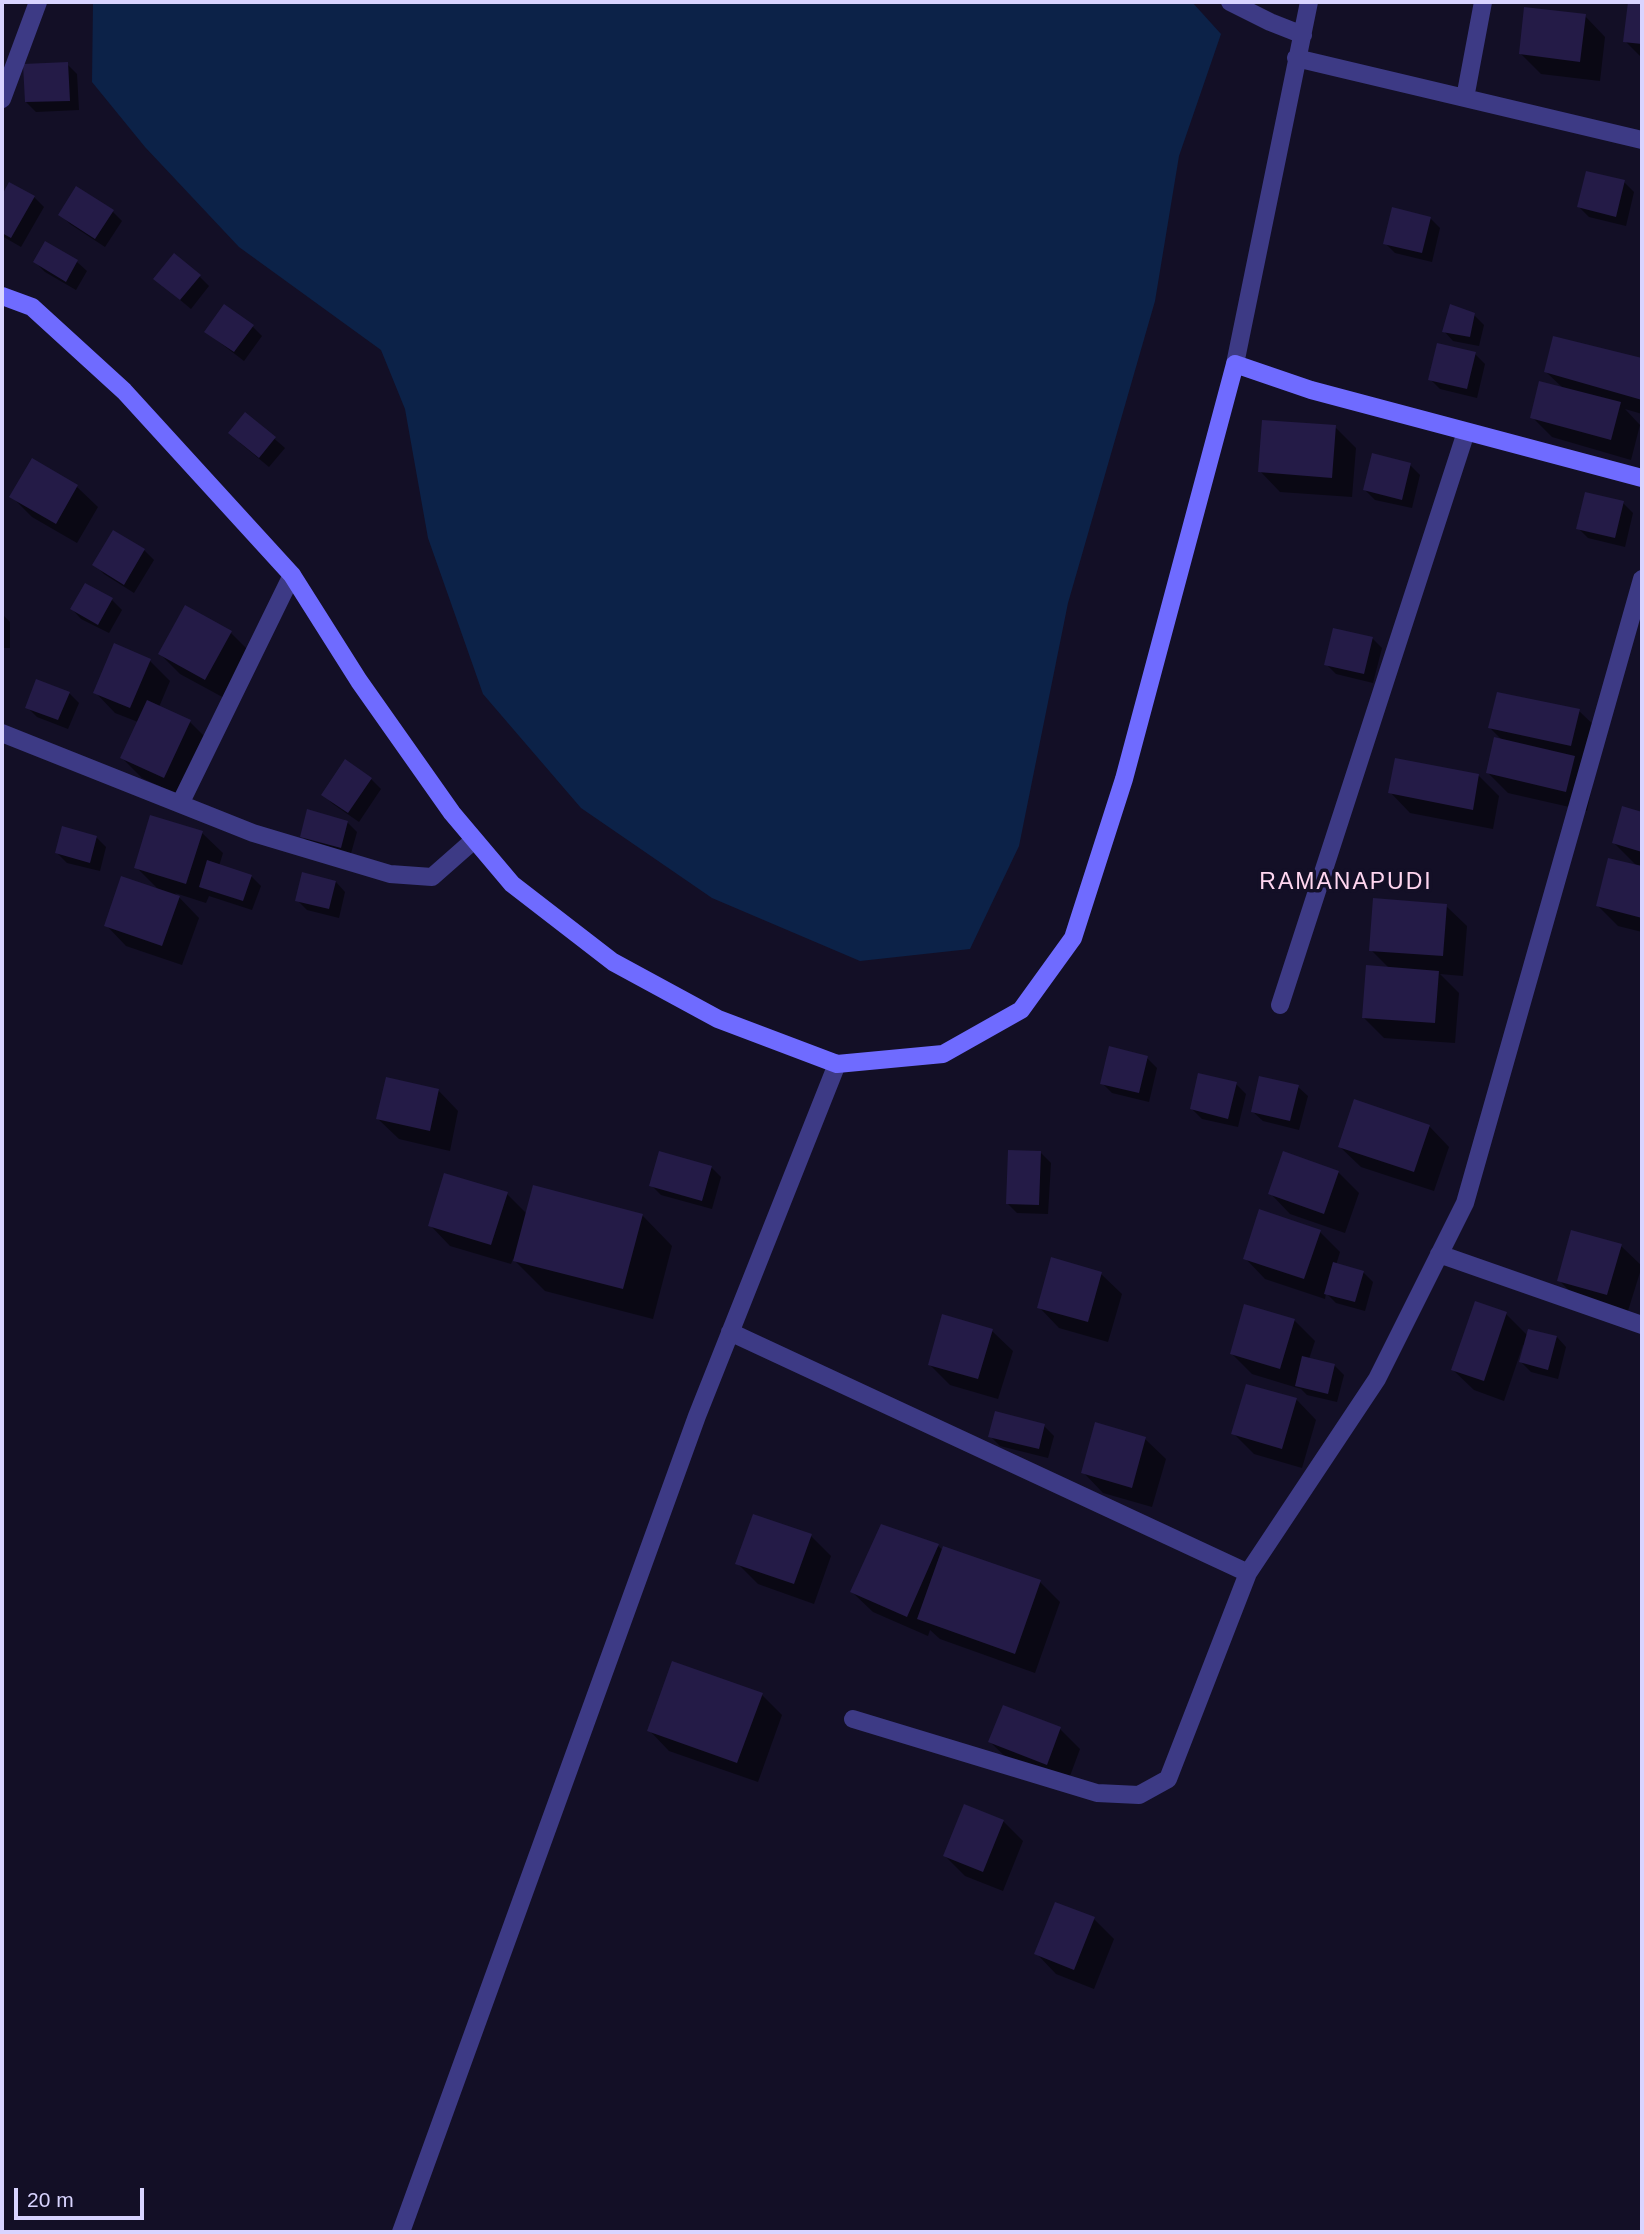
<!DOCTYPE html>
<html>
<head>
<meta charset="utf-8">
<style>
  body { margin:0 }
  #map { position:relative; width:1644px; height:2234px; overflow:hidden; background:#130f26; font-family:Helvetica,sans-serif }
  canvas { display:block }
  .frame { position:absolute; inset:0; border:4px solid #d9d4ff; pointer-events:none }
  .scale { position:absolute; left:14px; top:2188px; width:130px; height:32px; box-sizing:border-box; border:4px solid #d9d4ff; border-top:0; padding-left:9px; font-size:21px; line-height:24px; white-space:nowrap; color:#d9d4ff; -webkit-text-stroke:5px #130f26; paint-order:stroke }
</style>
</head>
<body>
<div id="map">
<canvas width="1644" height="2234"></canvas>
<div class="frame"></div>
<div class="scale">20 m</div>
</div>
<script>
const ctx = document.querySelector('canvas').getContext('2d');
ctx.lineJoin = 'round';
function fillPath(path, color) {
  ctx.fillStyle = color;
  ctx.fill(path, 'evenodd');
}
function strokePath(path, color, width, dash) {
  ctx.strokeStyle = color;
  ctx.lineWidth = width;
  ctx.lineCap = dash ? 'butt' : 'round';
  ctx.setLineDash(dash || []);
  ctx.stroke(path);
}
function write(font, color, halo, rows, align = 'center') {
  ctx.font = font + ' Helvetica,sans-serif';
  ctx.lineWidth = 7;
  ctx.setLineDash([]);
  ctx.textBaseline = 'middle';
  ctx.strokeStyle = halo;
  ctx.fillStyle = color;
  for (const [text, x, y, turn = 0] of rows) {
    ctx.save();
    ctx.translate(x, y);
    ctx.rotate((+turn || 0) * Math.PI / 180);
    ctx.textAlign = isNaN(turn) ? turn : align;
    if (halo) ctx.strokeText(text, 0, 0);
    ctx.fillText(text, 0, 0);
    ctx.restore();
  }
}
const water = new Path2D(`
  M 93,2 L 1192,2 L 1221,34 L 1179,156 L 1155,301 L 1068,603 L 1019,846 L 970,949 L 860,961 L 712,898 L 581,808 L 483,694 L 428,538 L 405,409 L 381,350 L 239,247 L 145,147 L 92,82 Z`);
const shadow = new Path2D(`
  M 1630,2 L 1642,2 L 1642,58 L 1625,41 Z
  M 1585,16 L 1605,37 L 1600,81 L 1541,74 L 1521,54 Z
  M 67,64 L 77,74 L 79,110 L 36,112 L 26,102 Z
  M 1624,182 L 1634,192 L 1626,226 L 1589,217 L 1579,207 Z
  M 10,184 L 34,197 L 44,207 L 21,247 L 2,236 L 2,199 Z
  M 113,212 L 122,221 L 105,247 L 70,224 L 60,214 Z
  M 1430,218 L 1440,228 L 1432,262 L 1395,253 L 1385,243 Z
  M 46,243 L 77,262 L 87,271 L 76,290 L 45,272 L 35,262 Z
  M 199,276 L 209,286 L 191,309 L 155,279 Z
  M 1474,315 L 1484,325 L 1479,346 L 1453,341 L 1444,331 Z
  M 253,327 L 262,336 L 244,361 L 206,332 Z
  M 1555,338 L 1642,360 L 1642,414 L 1625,409 L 1640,425 L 1631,460 L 1552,437 L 1532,417 L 1564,389 L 1546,372 Z
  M 1475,354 L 1485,364 L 1477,398 L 1440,389 L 1430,379 Z
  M 246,414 L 285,448 L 269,467 L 240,443 Z
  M 1335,427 L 1356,448 L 1352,497 L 1280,492 L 1260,471 Z
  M 32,461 L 77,487 L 98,507 L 77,543 L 32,517 L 12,497 Z
  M 1410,465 L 1420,475 L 1412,508 L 1375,500 L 1365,490 Z
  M 1623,503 L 1633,513 L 1625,547 L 1588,538 L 1578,528 Z
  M 114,532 L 144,550 L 154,560 L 134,593 L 104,574 L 94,564 Z
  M 112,600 L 122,610 L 109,633 L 81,619 L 72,609 Z
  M 2,614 L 10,622 L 10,648 L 2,648 Z
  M 231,633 L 251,653 L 226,699 L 180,674 L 160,654 Z
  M 1372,638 L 1382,648 L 1373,683 L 1336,674 L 1326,664 Z
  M 150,661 L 170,681 L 159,707 L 190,722 L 210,742 L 185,798 L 142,778 L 122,758 L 138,722 L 115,713 L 95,692 Z
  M 69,693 L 79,703 L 68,729 L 37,717 L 27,707 Z
  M 1579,711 L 1600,731 L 1591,766 L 1580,763 L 1594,778 L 1587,811 L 1508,793 L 1488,773 L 1503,741 L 1490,728 Z
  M 1479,776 L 1499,796 L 1493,829 L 1410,813 L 1390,792 Z
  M 371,779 L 381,789 L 359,822 L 333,804 L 323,795 Z
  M 1624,808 L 1642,813 L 1642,932 L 1618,926 L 1598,906 L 1638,867 L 1614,843 Z
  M 347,822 L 357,832 L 350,857 L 312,846 L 302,836 Z
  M 202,833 L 223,853 L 219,866 L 251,876 L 261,886 L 252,910 L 209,896 L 206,903 L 175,893 L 199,918 L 182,965 L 126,946 L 106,925 L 160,891 L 136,867 Z
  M 96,837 L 106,847 L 100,871 L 67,863 L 57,853 Z
  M 336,882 L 345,892 L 339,918 L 307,910 L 297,900 Z
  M 1446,906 L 1467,926 L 1463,976 L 1440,974 L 1459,993 L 1455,1043 L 1384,1038 L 1363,1017 L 1389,968 L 1371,950 Z
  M 1147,1058 L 1157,1068 L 1149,1102 L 1112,1093 L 1102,1083 Z
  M 1236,1084 L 1246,1094 L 1238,1127 L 1202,1119 L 1192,1109 Z
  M 1298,1087 L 1308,1096 L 1299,1130 L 1263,1121 L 1253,1112 Z
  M 438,1090 L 458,1111 L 450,1151 L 399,1139 L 378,1119 Z
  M 1429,1126 L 1449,1147 L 1434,1191 L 1361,1167 L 1340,1147 Z
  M 1041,1153 L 1051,1163 L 1048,1214 L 1017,1213 L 1007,1203 Z
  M 711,1167 L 721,1177 L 712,1209 L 661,1195 L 651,1185 Z
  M 1338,1172 L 1359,1193 L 1345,1233 L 1290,1214 L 1270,1193 Z
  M 507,1194 L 527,1214 L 642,1215 L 672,1246 L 653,1319 L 545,1291 L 513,1259 L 511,1264 L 450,1246 L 430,1225 Z
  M 1320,1232 L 1340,1252 L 1336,1265 L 1363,1272 L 1373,1282 L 1365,1311 L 1336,1303 L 1326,1293 L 1325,1299 L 1265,1279 L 1245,1258 Z
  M 1621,1246 L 1642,1266 L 1627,1314 L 1579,1301 L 1559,1280 Z
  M 1101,1274 L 1122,1294 L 1108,1342 L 1059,1328 L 1039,1307 Z
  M 1506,1314 L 1528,1336 L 1557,1337 L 1566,1347 L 1558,1379 L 1531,1372 L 1521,1362 L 1526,1346 L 1523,1345 L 1504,1401 L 1474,1390 L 1453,1370 Z
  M 1294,1320 L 1315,1341 L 1309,1359 L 1334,1365 L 1344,1375 L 1337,1402 L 1307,1395 L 1301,1389 L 1252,1374 L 1232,1354 Z
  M 992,1331 L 1013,1351 L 998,1399 L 950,1385 L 930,1365 Z
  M 1296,1399 L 1316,1420 L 1302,1468 L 1254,1454 L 1233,1433 Z
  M 1044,1426 L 1054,1436 L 1048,1458 L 1000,1446 L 990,1436 Z
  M 1145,1439 L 1166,1459 L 1152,1507 L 1103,1493 L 1083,1472 Z
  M 882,1526 L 938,1546 L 944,1551 L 1040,1582 L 1060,1602 L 1035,1673 L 940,1639 L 930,1630 L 928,1636 L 873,1612 L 852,1592 Z
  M 811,1536 L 831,1556 L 814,1604 L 758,1584 L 737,1563 Z
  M 762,1695 L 782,1715 L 758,1782 L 669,1751 L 649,1730 Z
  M 1060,1729 L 1080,1749 L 1067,1784 L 1011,1762 L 990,1742 Z
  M 1003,1821 L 1023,1841 L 1003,1891 L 965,1876 L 945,1856 Z
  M 1094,1919 L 1114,1939 L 1094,1989 L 1056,1974 L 1036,1953 Z`);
const building = new Path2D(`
  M 1628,2 L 1642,2 L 1642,44 L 1623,42 Z
  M 1524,7 L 1586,14 L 1580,62 L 1519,54 Z
  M 68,62 L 70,101 L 25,102 L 23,64 Z
  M 1586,171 L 1625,180 L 1616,217 L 1577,207 Z
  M 9,182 L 35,196 L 11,238 L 2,233 L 2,195 Z
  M 76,186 L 114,210 L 95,239 L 58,215 Z
  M 1392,207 L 1431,217 L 1422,253 L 1383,244 Z
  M 45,241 L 78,260 L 66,282 L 33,262 Z
  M 174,253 L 201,275 L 180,300 L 153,279 Z
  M 224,304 L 254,325 L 234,352 L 204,332 Z
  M 1450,304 L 1475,313 L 1470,337 L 1442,332 Z
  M 1553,336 L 1642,358 L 1642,400 L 1544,372 Z
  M 1437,343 L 1476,352 L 1467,389 L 1428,380 Z
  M 1539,381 L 1621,402 L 1611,440 L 1530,418 Z
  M 245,412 L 276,437 L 259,458 L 228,433 Z
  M 1262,420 L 1336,425 L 1332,478 L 1258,472 Z
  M 1372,453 L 1411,463 L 1402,500 L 1363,490 Z
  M 32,458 L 78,485 L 56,524 L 9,497 Z
  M 1585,492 L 1624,501 L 1615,538 L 1576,529 Z
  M 113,530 L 145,549 L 124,585 L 92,565 Z
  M 85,583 L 113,598 L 98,625 L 70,609 Z
  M 185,605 L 232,631 L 205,680 L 158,654 Z
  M 1333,628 L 1373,637 L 1364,674 L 1324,665 Z
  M 114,643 L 151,659 L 130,708 L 93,693 Z
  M 36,679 L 70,692 L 58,720 L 25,708 Z
  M 1497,692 L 1580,709 L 1571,746 L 1488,728 Z
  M 147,700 L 191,720 L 164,778 L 120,758 Z
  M 1494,737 L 1575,756 L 1566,792 L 1486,773 Z
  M 1395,758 L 1479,774 L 1473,810 L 1388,793 Z
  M 345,759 L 372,778 L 348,813 L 321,795 Z
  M 1622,806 L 1642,812 L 1642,852 L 1612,843 Z
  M 307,809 L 348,821 L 341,848 L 300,837 Z
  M 150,815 L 203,831 L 186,884 L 134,868 Z
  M 62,826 L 97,836 L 90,863 L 55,853 Z
  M 1608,858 L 1642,866 L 1642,918 L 1596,906 Z
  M 207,860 L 252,875 L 243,901 L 199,887 Z
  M 302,872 L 336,881 L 329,909 L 295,901 Z
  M 121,876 L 180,896 L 162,946 L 104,926 Z
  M 1373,898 L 1447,904 L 1443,956 L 1369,951 Z
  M 1366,965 L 1439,971 L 1435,1023 L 1362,1018 Z
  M 1109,1046 L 1148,1056 L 1139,1093 L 1100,1084 Z
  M 1198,1073 L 1237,1082 L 1228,1119 L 1190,1109 Z
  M 1259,1076 L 1299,1085 L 1290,1121 L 1251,1112 Z
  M 386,1077 L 439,1089 L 430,1131 L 376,1119 Z
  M 1354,1099 L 1430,1125 L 1414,1172 L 1338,1147 Z
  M 1008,1150 L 1041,1151 L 1039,1205 L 1006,1204 Z
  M 659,1151 L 712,1166 L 702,1201 L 649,1186 Z
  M 1283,1151 L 1339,1171 L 1324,1214 L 1268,1194 Z
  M 444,1173 L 508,1192 L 491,1245 L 428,1226 Z
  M 533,1185 L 643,1214 L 623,1289 L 513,1261 Z
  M 1259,1209 L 1321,1230 L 1304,1279 L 1243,1259 Z
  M 1571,1230 L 1622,1244 L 1607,1295 L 1557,1281 Z
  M 1051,1257 L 1102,1272 L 1088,1322 L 1037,1308 Z
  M 1333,1262 L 1364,1271 L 1355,1302 L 1324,1294 Z
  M 1475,1301 L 1507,1312 L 1484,1381 L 1451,1370 Z
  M 1244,1304 L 1295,1319 L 1280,1369 L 1230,1354 Z
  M 942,1314 L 993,1329 L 978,1379 L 928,1365 Z
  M 1528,1329 L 1557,1336 L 1548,1370 L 1519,1362 Z
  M 1302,1356 L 1335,1364 L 1328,1394 L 1295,1386 Z
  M 1246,1384 L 1297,1398 L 1282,1449 L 1231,1434 Z
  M 995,1411 L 1045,1424 L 1039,1449 L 988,1437 Z
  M 1095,1422 L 1146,1437 L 1132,1488 L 1081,1473 Z
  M 753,1514 L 812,1534 L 794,1584 L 735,1564 Z
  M 881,1524 L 939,1544 L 907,1617 L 850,1592 Z
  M 943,1546 L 1041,1580 L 1015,1654 L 917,1619 Z
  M 672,1661 L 763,1693 L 737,1763 L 647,1731 Z
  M 1003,1705 L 1061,1727 L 1047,1765 L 988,1742 Z
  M 964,1804 L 1004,1820 L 983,1872 L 943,1856 Z
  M 1055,1902 L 1095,1917 L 1074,1970 L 1034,1954 Z`);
const minor = new Path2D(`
  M 1230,2 L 1270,22 L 1303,35
  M 1296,58 L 1642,140
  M 1465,98 L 1483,2
  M 2,99 L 38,2
  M 1235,364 L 1309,2
  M 2,733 L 253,833 L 390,874 L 432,877 L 474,840
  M 180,804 L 292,575
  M 1280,1005 L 1466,432
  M 1439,1254 L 1642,1325
  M 730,1332 L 1248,1573
  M 853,1719 L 1097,1793 L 1139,1795 L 1168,1779 L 1248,1573 L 1377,1379 L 1465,1203 L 1642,579
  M 401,2232 L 697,1416 L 837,1064`);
const secondary = new Path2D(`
  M 2,296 L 32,307 L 124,391 L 292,575 L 359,681 L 452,813 L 512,884 L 613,962 L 718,1019 L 837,1064 L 943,1054 L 1021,1010 L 1073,938 L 1124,779 L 1235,364 L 1311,390 L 1642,478`);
const quarterNames = [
  ["RAMANAPUDI",1346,883]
];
fillPath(water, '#0c2248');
fillPath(shadow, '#0007');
fillPath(building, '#241b47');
strokePath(minor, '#3d3a85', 18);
strokePath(secondary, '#6f6bff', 18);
ctx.letterSpacing = '2px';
write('23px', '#ffd6f0', '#130f26', quarterNames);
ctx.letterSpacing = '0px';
</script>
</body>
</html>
